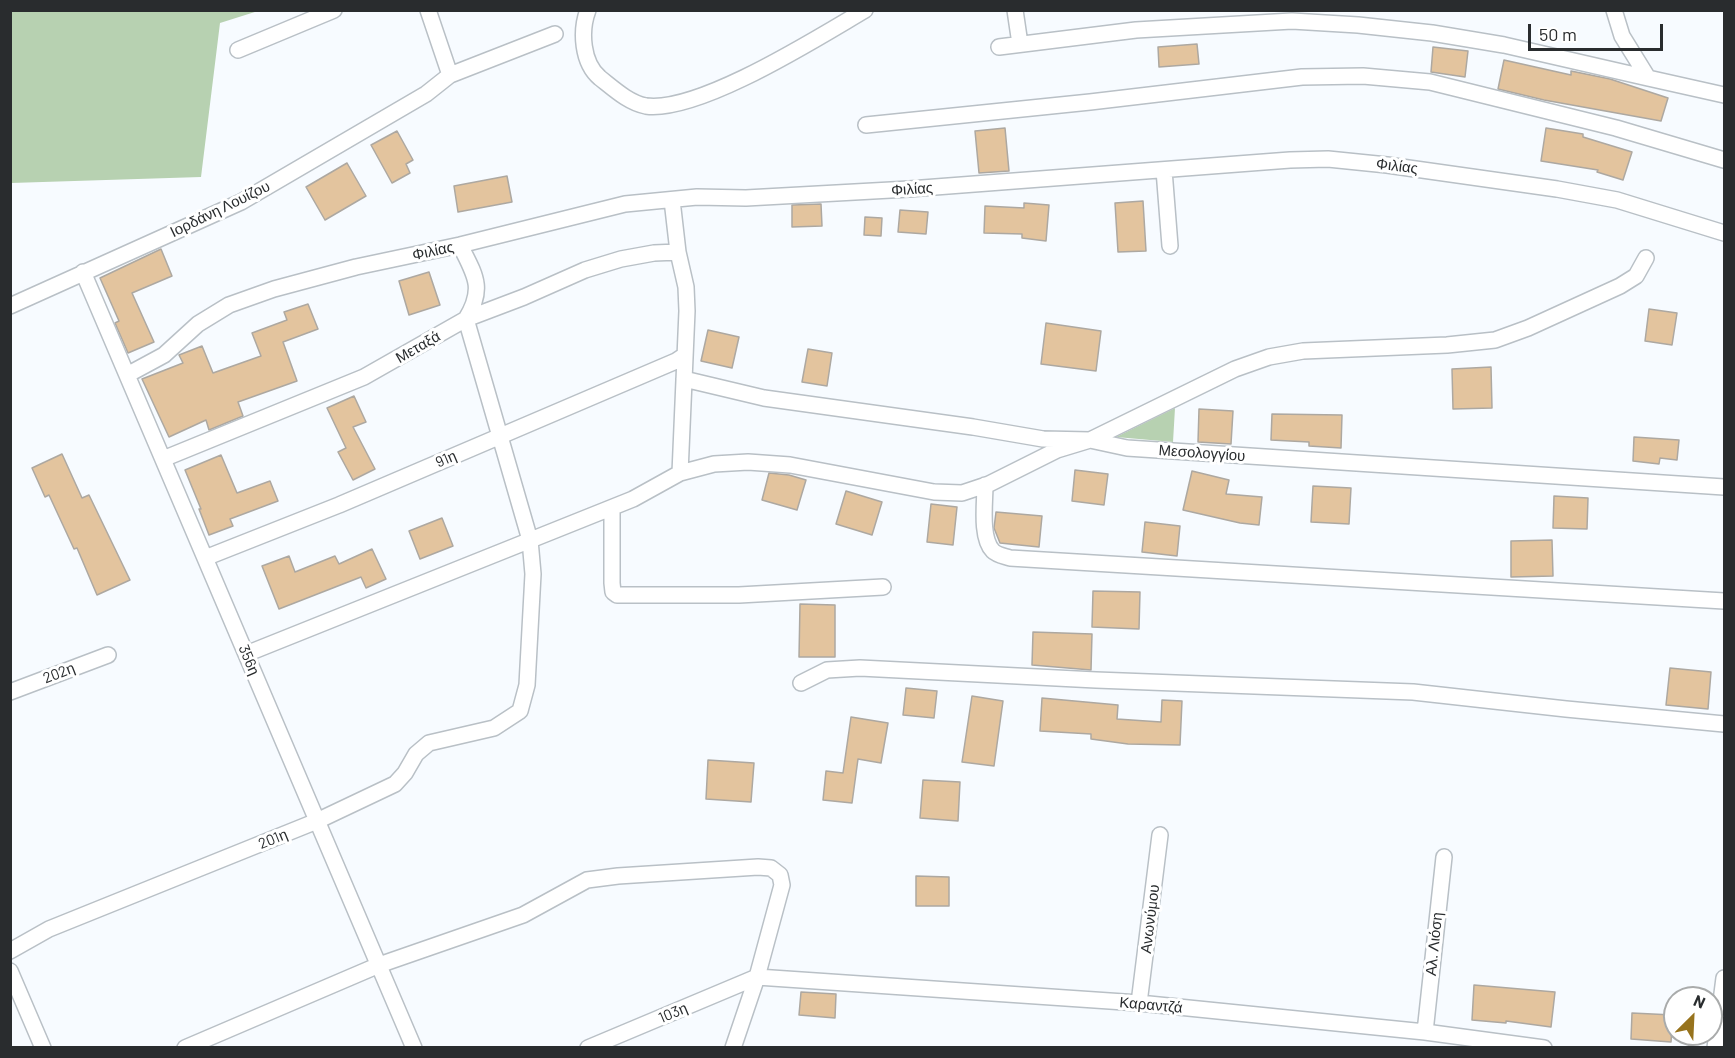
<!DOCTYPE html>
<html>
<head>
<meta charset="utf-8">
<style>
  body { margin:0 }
  #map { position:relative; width:1735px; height:1058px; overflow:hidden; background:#f7fbff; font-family:Barlow,sans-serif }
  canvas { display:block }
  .frame { position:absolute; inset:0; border:12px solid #292c2e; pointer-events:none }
  .north { position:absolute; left:1663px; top:986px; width:60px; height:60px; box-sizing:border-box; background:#fff; border:2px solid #a9abab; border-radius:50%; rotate:24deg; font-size:16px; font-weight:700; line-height:24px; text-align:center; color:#292c2e }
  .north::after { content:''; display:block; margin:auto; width:21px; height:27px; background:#97731d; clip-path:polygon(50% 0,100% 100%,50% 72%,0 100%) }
  .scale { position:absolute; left:1528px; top:24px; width:135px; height:27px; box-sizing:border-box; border:3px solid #292c2e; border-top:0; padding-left:8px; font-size:18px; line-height:21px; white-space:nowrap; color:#292c2e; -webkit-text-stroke:4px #fff; paint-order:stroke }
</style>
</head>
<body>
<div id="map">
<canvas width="1735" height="1058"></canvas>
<div class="frame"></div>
<div class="north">N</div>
<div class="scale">50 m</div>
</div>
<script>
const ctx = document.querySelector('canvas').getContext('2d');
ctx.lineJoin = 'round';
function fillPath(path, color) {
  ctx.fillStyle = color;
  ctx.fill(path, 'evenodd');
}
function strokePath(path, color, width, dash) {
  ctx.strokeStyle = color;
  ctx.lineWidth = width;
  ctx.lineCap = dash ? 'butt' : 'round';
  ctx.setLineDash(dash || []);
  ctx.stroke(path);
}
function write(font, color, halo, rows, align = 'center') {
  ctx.font = font + ' Barlow,sans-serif';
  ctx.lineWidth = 6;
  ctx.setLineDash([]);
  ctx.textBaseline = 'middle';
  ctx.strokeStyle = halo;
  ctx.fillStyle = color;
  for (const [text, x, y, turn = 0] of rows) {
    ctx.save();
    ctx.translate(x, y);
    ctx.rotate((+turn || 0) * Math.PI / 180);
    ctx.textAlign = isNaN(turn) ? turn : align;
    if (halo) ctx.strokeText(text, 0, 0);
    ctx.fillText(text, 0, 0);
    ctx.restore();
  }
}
const green = new Path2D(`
  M 10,11 L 258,11 L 220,23 L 201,177 L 11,183 Z
  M 1175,408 L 1173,442 L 1116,437 Z`);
const building = new Path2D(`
  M 1197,44 L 1199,64 L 1159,67 L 1158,47 Z
  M 1433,47 L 1468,51 L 1465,77 L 1431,72 Z
  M 1504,60 L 1571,75 L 1571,71 L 1610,79 L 1668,98 L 1661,121 L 1544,100 L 1498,89 Z
  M 1005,128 L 1009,171 L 979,173 L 975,131 Z
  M 1546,128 L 1583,134 L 1583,137 L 1632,152 L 1623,180 L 1597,172 L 1598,170 L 1541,161 Z
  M 397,131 L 413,160 L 406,164 L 410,173 L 392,183 L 371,145 Z
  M 347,163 L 366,196 L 325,220 L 306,187 Z
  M 507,176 L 512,202 L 458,212 L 454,186 Z
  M 1143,201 L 1146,251 L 1118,252 L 1115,203 Z
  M 1024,203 L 1049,205 L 1046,241 L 1022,238 L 1022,234 L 984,233 L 985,206 L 1024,208 Z
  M 821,204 L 822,226 L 792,227 L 792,205 Z
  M 900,210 L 928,212 L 926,234 L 898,232 Z
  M 865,217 L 882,218 L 881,236 L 864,235 Z
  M 161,249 L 172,276 L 132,293 L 154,342 L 128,353 L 115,323 L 119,321 L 100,278 Z
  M 429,272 L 440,305 L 409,315 L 399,281 Z
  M 308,304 L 318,329 L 283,342 L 297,381 L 238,402 L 243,416 L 209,430 L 206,420 L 169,437 L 142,379 L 183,363 L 179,355 L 202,346 L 213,373 L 261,356 L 252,333 L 287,320 L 284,312 Z
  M 1649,309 L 1677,313 L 1672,345 L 1645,341 Z
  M 1046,323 L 1101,331 L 1096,371 L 1041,364 Z
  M 708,330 L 739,337 L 732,368 L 701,361 Z
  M 808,349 L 832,353 L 827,386 L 802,382 Z
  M 1491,367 L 1492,408 L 1453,409 L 1452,369 Z
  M 354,396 L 366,422 L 353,427 L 375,469 L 353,480 L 338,452 L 346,448 L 327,408 Z
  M 1199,409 L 1233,411 L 1231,444 L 1198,442 Z
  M 1272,414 L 1342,415 L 1341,448 L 1309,446 L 1309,442 L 1271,440 Z
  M 1634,437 L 1679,440 L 1677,460 L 1660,458 L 1659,464 L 1633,461 Z
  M 62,454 L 82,498 L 89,495 L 130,580 L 97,595 L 77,548 L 74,549 L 49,495 L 45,497 L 32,468 Z
  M 221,455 L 237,493 L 270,481 L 278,501 L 230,519 L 233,526 L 209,535 L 199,509 L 201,509 L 185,470 Z
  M 1075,470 L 1108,474 L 1104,505 L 1072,501 Z
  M 1192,471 L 1229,480 L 1226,494 L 1262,497 L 1259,525 L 1240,523 L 1183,510 Z
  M 769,473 L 789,475 L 806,480 L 797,510 L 762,500 Z
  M 1313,486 L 1351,488 L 1349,524 L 1311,522 Z
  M 846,491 L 882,502 L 872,535 L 836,524 Z
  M 1554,496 L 1588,498 L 1587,529 L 1553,528 Z
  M 931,504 L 957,507 L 953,545 L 927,542 Z
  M 996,512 L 1042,516 L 1039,547 L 1000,543 L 994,528 Z
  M 442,518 L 453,546 L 420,559 L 409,531 Z
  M 1145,522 L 1180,526 L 1177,556 L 1142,552 Z
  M 1552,540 L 1553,576 L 1511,577 L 1511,541 Z
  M 372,549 L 386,579 L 366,588 L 361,577 L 279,609 L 262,566 L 289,556 L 295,572 L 335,556 L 339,564 Z
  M 1093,591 L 1140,592 L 1139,629 L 1092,627 Z
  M 800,604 L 835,605 L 835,657 L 799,657 Z
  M 1033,632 L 1092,634 L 1091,670 L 1032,665 Z
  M 1670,668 L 1711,672 L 1708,709 L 1666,705 Z
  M 906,688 L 937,691 L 934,718 L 903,715 Z
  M 972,696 L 1003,701 L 994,766 L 962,762 Z
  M 1042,698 L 1118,705 L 1117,719 L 1161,722 L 1162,700 L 1182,701 L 1180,745 L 1128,744 L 1091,739 L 1091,734 L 1040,731 Z
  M 851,717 L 888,723 L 881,763 L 858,759 L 852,803 L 823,800 L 826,771 L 843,773 Z
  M 708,760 L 754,763 L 751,802 L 706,799 Z
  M 923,780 L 960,782 L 958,821 L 920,818 Z
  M 916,876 L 949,877 L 949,906 L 916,906 Z
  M 1474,985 L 1555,992 L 1551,1027 L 1506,1021 L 1506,1023 L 1472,1020 Z
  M 801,992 L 836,994 L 835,1018 L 799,1015 Z
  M 1632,1013 L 1673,1015 L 1671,1042 L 1631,1039 Z`);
const street = new Path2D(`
  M 428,10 L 450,75
  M 588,10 C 580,31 582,63 600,78 C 614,89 629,103 646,106 C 699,113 817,38 865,10
  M 1015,10 L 1020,44
  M 1614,10 L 1622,36 L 1648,78 L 1724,95
  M 999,47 L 1136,30 L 1292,21 L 1358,25 L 1432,33 L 1504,45 L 1648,78
  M 238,50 L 334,10
  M 866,125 L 1090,102 L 1302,77 L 1363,76 L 1430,82 L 1616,128 L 1724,160
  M 1164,170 L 1170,246
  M 672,200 L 678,252 L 686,287 L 687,311 L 680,473
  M 83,272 L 414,1048
  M 10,306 L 241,202 L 426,94 L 450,75 L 555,34
  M 127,375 L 164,355 L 198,324 L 229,305 L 274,289 L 356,267 L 460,245 L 625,204 L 697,197 L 746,198 L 909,189 L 1290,160 L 1328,159 L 1387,165 L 1557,189 L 1617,200 L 1724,233
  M 684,379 L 764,398 L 973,427 L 1043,439 L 1090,440 L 1127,448 L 1724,487
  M 163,459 L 364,377 L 466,319 L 524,297 L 585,270 L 621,259 L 654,253 L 678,252
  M 985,485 C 985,502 980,538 993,551 C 997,555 1004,556 1010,558 L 1724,601
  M 612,508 L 612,583 L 613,592 L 617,595 L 739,595 L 883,587
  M 205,558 L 339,505 L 676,361 L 685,355
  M 246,654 L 633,499 L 680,473 L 714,464 L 748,462 L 790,465 L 934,492 L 962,493 L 989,484 L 1057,450 L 1090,440 L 1235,369 L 1269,357 L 1303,351 L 1447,345 L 1495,340 L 1528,328 L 1620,286 L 1636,276 L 1646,258
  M 801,683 L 827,670 L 860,668 L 1096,680 L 1413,692 L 1566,709 L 1724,724
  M 10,692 L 108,655
  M 10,951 L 49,929 L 317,821 L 395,784 L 405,773 L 416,754 L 429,743 L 494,728 L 520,711 L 527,685 L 533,574 L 530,540 L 466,319 C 485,288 475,275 460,245
  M 10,971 L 43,1048
  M 1139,1003 L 1160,835
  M 1425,1032 L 1444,857
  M 185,1048 L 379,965 L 523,915 L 587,880 L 618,876 L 758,867 L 771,868 L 780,875 L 782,885 L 757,977 L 733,1048
  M 588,1048 L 757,977 L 1139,1003 L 1425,1032 L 1544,1048
  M 1715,1048 L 1724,978`);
const streetNames = [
  ["Φιλίας",1397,166,7],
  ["Φιλίας",912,189,-4],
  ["Ιορδάνη Λουίζου",220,209,-26],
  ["Φιλίας",433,251,-12],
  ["Μεταξά",418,347,-30],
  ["Μεσολογγίου",1202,453,4],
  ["91η",446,459,-23],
  ["356η",249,660,67],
  ["202η",59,673,-21],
  ["201η",273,839,-22],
  ["Ανωνύμου",1150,919,-83],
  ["Αλ. Λιόση",1434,944,-84],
  ["Καραντζά",1151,1005,5],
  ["103η",673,1013,-23]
];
fillPath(green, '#b7d1b1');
fillPath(building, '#e3c49e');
strokePath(building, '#ada8a1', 1.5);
strokePath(street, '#b9c0c6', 18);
strokePath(street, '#fff', 15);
write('15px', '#292c2e', '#fff', streetNames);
</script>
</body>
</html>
